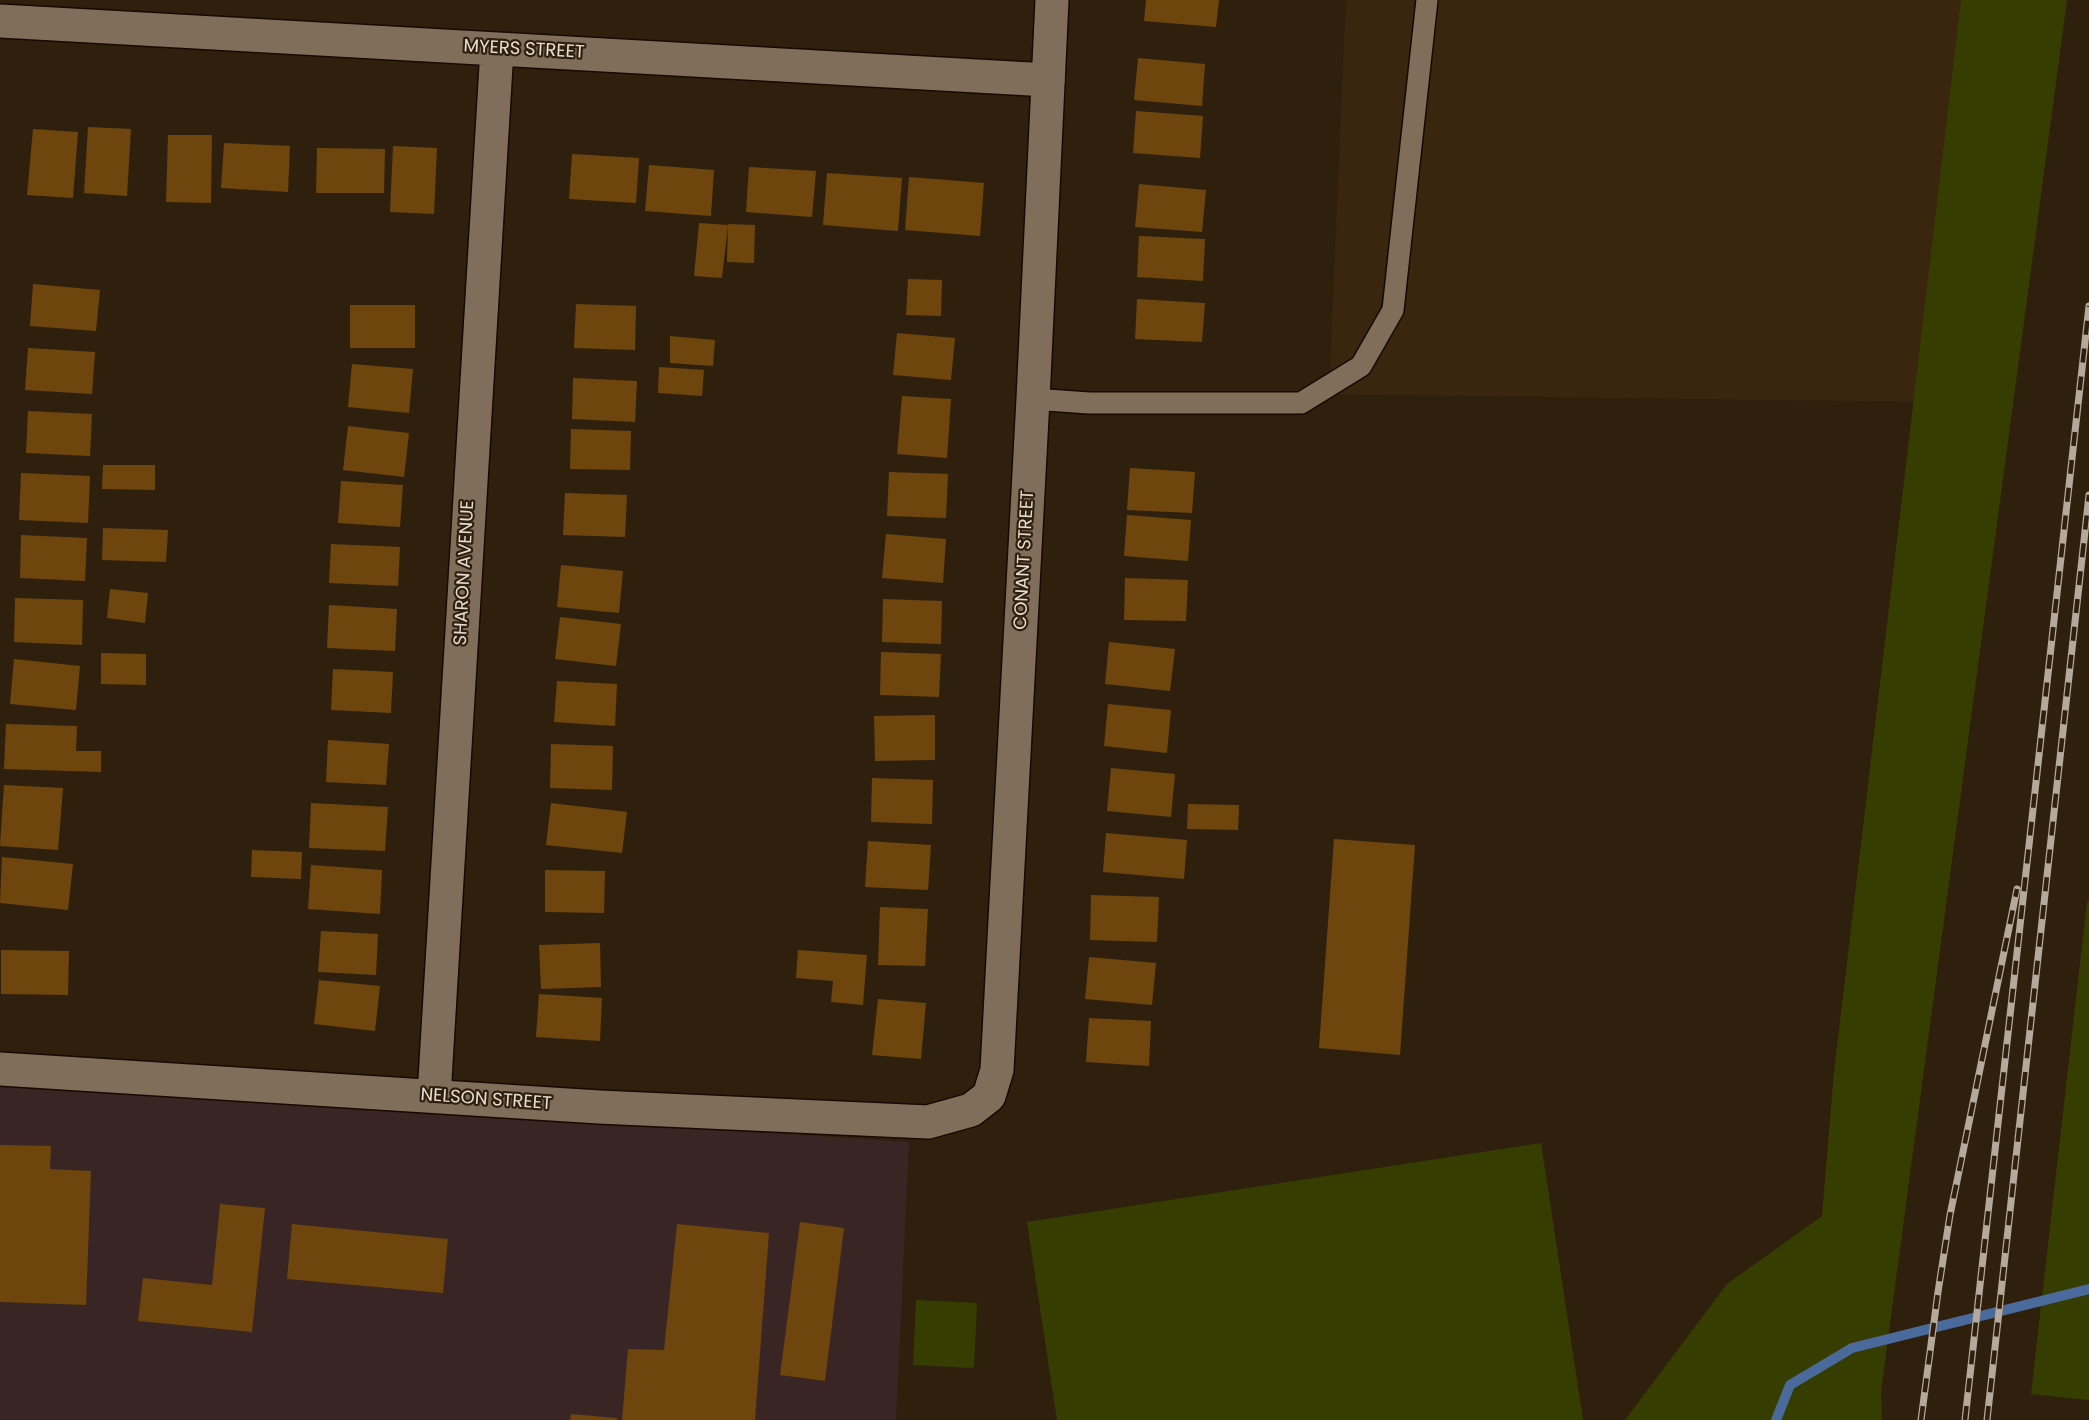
<!DOCTYPE html>
<html>
<head>
<meta charset="utf-8">
<style>
  body { margin:0 }
  canvas { display:block; background:#2f200e }
</style>
</head>
<body>
<canvas width="2089" height="1420"></canvas>
<script>
const ctx = document.querySelector('canvas').getContext('2d');
ctx.lineJoin = 'round';
function fillPath(path, color) {
  ctx.fillStyle = color;
  ctx.fill(path, 'evenodd');
}
function strokePath(path, color, width, dash) {
  ctx.strokeStyle = color;
  ctx.lineWidth = width;
  ctx.lineCap = dash ? 'butt' : 'round';
  ctx.setLineDash(dash || []);
  ctx.stroke(path);
}
function write(font, color, halo, rows, align = 'center') {
  ctx.font = font + ' Poppins,sans-serif';
  ctx.lineWidth = 4.5;
  ctx.setLineDash([]);
  ctx.textBaseline = 'middle';
  ctx.strokeStyle = halo;
  ctx.fillStyle = color;
  for (const [text, x, y, turn = 0] of rows) {
    ctx.save();
    ctx.translate(x, y);
    ctx.rotate((+turn || 0) * Math.PI / 180);
    ctx.textAlign = isNaN(turn) ? turn : align;
    if (halo) ctx.strokeText(text, 0, 0);
    ctx.fillText(text, 0, 0);
    ctx.restore();
  }
}
const built = new Path2D(`
  M 1346,0 L 1974,0 L 1931,402 L 1329,394 Z`);
const industrial = new Path2D(`
  M 0,1084 L 909,1142 L 896,1420 L 0,1420 Z`);
const green = new Path2D(`
  M 1961,0 L 2067,0 L 1881,1391 L 1882,1420 L 1625,1420 L 1727,1284 L 1822,1216 L 1834,1072 Z
  M 2087,902 L 2089,902 L 2089,1400 L 2031,1394 Z
  M 1541,1143 L 1583,1420 L 1057,1420 L 1027,1222 Z
  M 916,1300 L 977,1303 L 974,1368 L 913,1365 Z`);
const stream = new Path2D(`
  M 1776,1420 L 1790,1385 L 1852,1348 L 2089,1289`);
const building = new Path2D(`
  M 1146,0 L 1219,0 L 1216,27 L 1144,21 Z
  M 1138,58 L 1205,64 L 1202,106 L 1134,100 Z
  M 1136,111 L 1203,116 L 1200,158 L 1133,153 Z
  M 88,127 L 131,129 L 127,196 L 84,193 Z
  M 33,129 L 78,132 L 73,198 L 27,195 Z
  M 168,135 L 212,135 L 211,203 L 166,202 Z
  M 224,143 L 290,146 L 288,192 L 221,188 Z
  M 393,146 L 437,148 L 434,214 L 390,212 Z
  M 317,148 L 385,149 L 384,193 L 316,193 Z
  M 572,154 L 639,158 L 636,203 L 569,199 Z
  M 649,165 L 714,170 L 711,216 L 645,211 Z
  M 749,167 L 816,171 L 812,217 L 746,212 Z
  M 827,173 L 902,178 L 898,231 L 823,225 Z
  M 909,177 L 984,183 L 980,236 L 905,230 Z
  M 1139,184 L 1206,190 L 1202,232 L 1135,227 Z
  M 699,223 L 728,225 L 722,278 L 694,276 Z
  M 728,224 L 755,225 L 754,263 L 727,262 Z
  M 1139,236 L 1205,239 L 1203,281 L 1137,277 Z
  M 908,279 L 942,280 L 941,316 L 906,315 Z
  M 33,284 L 100,290 L 96,331 L 30,326 Z
  M 1137,299 L 1205,303 L 1202,342 L 1135,339 Z
  M 576,304 L 636,306 L 635,350 L 574,348 Z
  M 350,305 L 415,305 L 415,348 L 350,348 Z
  M 897,333 L 955,338 L 951,380 L 893,375 Z
  M 670,336 L 715,340 L 713,366 L 670,363 Z
  M 28,348 L 95,352 L 92,394 L 25,390 Z
  M 352,364 L 413,369 L 409,413 L 348,407 Z
  M 659,367 L 704,370 L 702,396 L 658,393 Z
  M 573,378 L 637,381 L 635,422 L 572,419 Z
  M 902,396 L 951,399 L 947,458 L 897,454 Z
  M 28,411 L 92,414 L 90,456 L 26,453 Z
  M 348,426 L 409,433 L 404,477 L 343,470 Z
  M 571,429 L 631,431 L 630,470 L 570,469 Z
  M 103,465 L 155,465 L 155,490 L 102,489 Z
  M 1130,468 L 1195,472 L 1192,513 L 1127,510 Z
  M 889,472 L 948,474 L 946,518 L 887,516 Z
  M 21,473 L 90,476 L 88,523 L 19,520 Z
  M 341,481 L 403,485 L 400,527 L 338,523 Z
  M 565,493 L 627,495 L 625,537 L 563,535 Z
  M 1127,515 L 1191,520 L 1188,561 L 1124,556 Z
  M 103,528 L 168,530 L 166,562 L 102,560 Z
  M 886,534 L 946,539 L 943,583 L 882,578 Z
  M 21,535 L 87,538 L 85,581 L 20,578 Z
  M 331,544 L 400,547 L 398,586 L 329,583 Z
  M 561,565 L 623,571 L 619,613 L 557,607 Z
  M 1125,578 L 1188,580 L 1186,621 L 1124,620 Z
  M 110,589 L 148,593 L 145,623 L 107,618 Z
  M 15,598 L 83,600 L 82,645 L 14,642 Z
  M 883,599 L 942,601 L 941,644 L 882,642 Z
  M 329,605 L 397,609 L 395,651 L 327,648 Z
  M 560,617 L 621,624 L 616,666 L 555,659 Z
  M 1109,642 L 1175,649 L 1170,691 L 1105,684 Z
  M 881,652 L 941,654 L 939,697 L 880,695 Z
  M 101,653 L 146,654 L 146,685 L 101,684 Z
  M 14,659 L 80,666 L 76,710 L 10,704 Z
  M 333,669 L 393,672 L 391,713 L 331,710 Z
  M 557,681 L 617,684 L 615,726 L 554,722 Z
  M 1108,704 L 1171,710 L 1167,753 L 1104,746 Z
  M 935,715 L 935,760 L 875,761 L 874,716 Z
  M 6,724 L 77,726 L 76,751 L 101,751 L 101,772 L 4,769 Z
  M 328,740 L 389,744 L 386,785 L 326,782 Z
  M 551,744 L 613,746 L 612,790 L 550,788 Z
  M 1111,768 L 1175,774 L 1171,817 L 1107,811 Z
  M 872,778 L 933,780 L 932,824 L 871,822 Z
  M 4,785 L 63,788 L 58,850 L 0,846 Z
  M 311,803 L 388,807 L 385,851 L 309,848 Z
  M 551,803 L 627,812 L 622,853 L 546,845 Z
  M 1188,804 L 1239,805 L 1238,830 L 1187,829 Z
  M 1106,833 L 1187,840 L 1184,879 L 1103,872 Z
  M 1334,839 L 1415,845 L 1400,1055 L 1319,1048 Z
  M 868,841 L 931,845 L 928,890 L 865,887 Z
  M 252,850 L 302,852 L 301,879 L 251,877 Z
  M 2,857 L 73,864 L 68,910 L 0,903 Z
  M 311,865 L 382,870 L 380,914 L 308,909 Z
  M 545,870 L 605,871 L 604,913 L 545,912 Z
  M 1091,895 L 1159,897 L 1157,942 L 1090,940 Z
  M 880,907 L 928,909 L 925,966 L 878,965 Z
  M 321,931 L 378,934 L 376,975 L 318,972 Z
  M 600,943 L 601,987 L 541,989 L 539,945 Z
  M 1,950 L 69,951 L 68,995 L 1,994 Z
  M 798,950 L 867,955 L 863,1005 L 831,1002 L 833,981 L 796,978 Z
  M 1089,957 L 1156,963 L 1152,1005 L 1085,999 Z
  M 319,980 L 380,986 L 375,1031 L 314,1024 Z
  M 539,994 L 602,998 L 600,1041 L 536,1037 Z
  M 878,999 L 926,1003 L 921,1059 L 872,1055 Z
  M 1089,1018 L 1151,1021 L 1149,1066 L 1086,1062 Z
  M 0,1145 L 51,1146 L 50,1169 L 91,1171 L 86,1305 L 0,1302 Z
  M 220,1204 L 265,1208 L 252,1332 L 138,1321 L 143,1278 L 212,1285 Z
  M 800,1222 L 844,1228 L 825,1381 L 780,1375 Z
  M 292,1224 L 448,1239 L 443,1293 L 287,1279 Z
  M 677,1224 L 769,1233 L 755,1420 L 622,1420 L 628,1349 L 664,1350 Z
  M 571,1414 L 617,1418 L 617,1420 L 570,1420 Z`);
const lane = new Path2D(`
  M 1033,399 L 1089,403 L 1301,403 L 1361,366 L 1393,310 L 1427,0`);
const street = new Path2D(`
  M 0,21 L 1048,80
  M 434,1096 L 497,49`);
const secondary = new Path2D(`
  M 0,1069 L 599,1107 L 928,1122 L 971,1110 L 989,1096 L 997,1070 L 1033,399 L 1052,0`);
const rail = new Path2D(`
  M 1921,1420 L 1938,1292 L 1950,1215 L 2017,889
  M 1965,1420 L 2089,306
  M 1987,1420 L 2089,495`);
const streetNames = [
  ["MYERS STREET",524,50,3],
  ["CONANT STREET",1025,560,-87],
  ["SHARON AVENUE",465,573,-87],
  ["NELSON STREET",486,1100,4]
];
fillPath(built, '#3a260e');
fillPath(industrial, '#382524');
fillPath(green, '#363d01');
strokePath(stream, '#4a6a9b', 10);
fillPath(building, '#6d450d');
strokePath(lane, '#170900', 24);
strokePath(street, '#170900', 36);
strokePath(secondary, '#170900', 36);
strokePath(lane, '#816e5a', 21);
strokePath(street, '#816e5a', 33);
strokePath(secondary, '#816e5a', 33);
strokePath(rail, '#b5a99c', 7);
strokePath(rail, '#2f200e', 4.5, [14]);
write('18px', '#e7dcd1', '#2f200e', streetNames);
</script>
</body>
</html>
